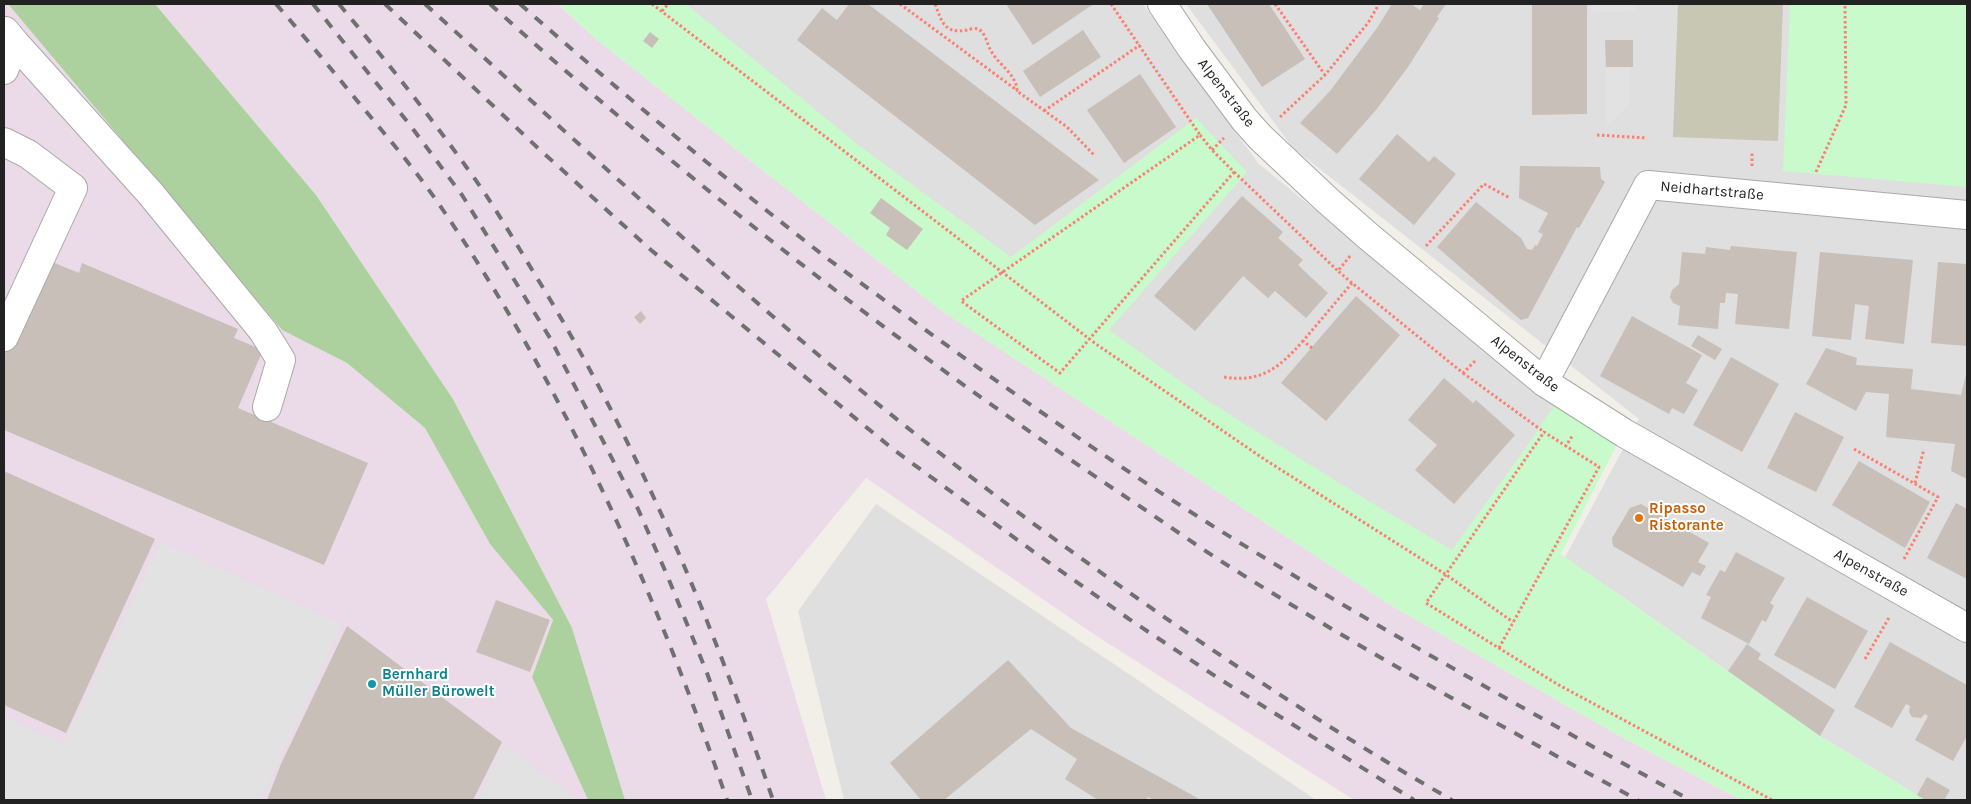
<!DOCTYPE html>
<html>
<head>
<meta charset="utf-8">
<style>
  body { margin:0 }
  #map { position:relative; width:1971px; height:804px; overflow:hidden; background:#f2efe9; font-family:Karla,sans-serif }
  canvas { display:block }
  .frame { position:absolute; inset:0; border:5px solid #222; pointer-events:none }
</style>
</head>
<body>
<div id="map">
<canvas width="1971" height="804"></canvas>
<div class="frame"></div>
</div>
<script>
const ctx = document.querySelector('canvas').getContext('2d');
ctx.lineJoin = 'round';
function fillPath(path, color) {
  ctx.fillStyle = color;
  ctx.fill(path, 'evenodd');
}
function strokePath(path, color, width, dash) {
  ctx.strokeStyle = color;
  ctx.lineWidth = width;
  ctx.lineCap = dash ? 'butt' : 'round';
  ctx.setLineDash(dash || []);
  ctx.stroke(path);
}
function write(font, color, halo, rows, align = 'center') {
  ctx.font = font + ' Karla,sans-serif';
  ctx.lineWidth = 4;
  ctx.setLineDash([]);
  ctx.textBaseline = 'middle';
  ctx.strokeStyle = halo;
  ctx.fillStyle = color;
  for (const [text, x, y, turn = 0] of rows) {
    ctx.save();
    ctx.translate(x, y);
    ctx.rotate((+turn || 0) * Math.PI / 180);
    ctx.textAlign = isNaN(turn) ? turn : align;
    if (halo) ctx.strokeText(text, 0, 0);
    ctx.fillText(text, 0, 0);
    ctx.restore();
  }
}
const residential = new Path2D(`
  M 605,4 L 1143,4 L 1258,163 L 1554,406 L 1602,448 L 1502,631 Z
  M 1186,4 L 1967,4 L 1967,800 L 1925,800 L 1917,795 L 1820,736 L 1611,589 L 1563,561 L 1639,419 L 1293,148 Z
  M 876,504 L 1316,800 L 844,800 L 798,611 Z`);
const industrial = new Path2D(`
  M 4,4 L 8,4 L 282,330 L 347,363 L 425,428 L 490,544 L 553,620 L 532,677 L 588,800 L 4,800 Z
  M 155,4 L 558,4 L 597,40 L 942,311 L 1392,606 L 1618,735 L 1741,800 L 1354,800 L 1092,633 L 866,478 L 766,599 L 826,800 L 625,800 L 572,628 L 453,399 L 316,195 Z`);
const construction = new Path2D(`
  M 1678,4 L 1783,4 L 1778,141 L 1673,137 Z`);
const forest = new Path2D(`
  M 8,4 L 155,4 L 316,195 L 453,399 L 572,628 L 625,800 L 588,800 L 532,677 L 553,620 L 490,544 L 425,428 L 347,363 L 282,330 Z`);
const park = new Path2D(`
  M 559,4 L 686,4 L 861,147 L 1011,257 L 1196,118 L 1247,172 L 1109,330 L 1208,401 L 1365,499 L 1452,550 L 1527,446 L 1554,406 L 1617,444 L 1561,554 L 1820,736 L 1925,800 L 1741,800 L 1618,735 L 1392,606 L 942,311 L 597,40 Z
  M 1790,4 L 1967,4 L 1967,187 L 1783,171 Z`);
const parking = new Path2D(`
  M 1591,4 L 1636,4 L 1636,11 L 1591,13 Z
  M 1606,67 L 1630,67 L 1629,104 L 1606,127 Z
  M 161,542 L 342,624 L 261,800 L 4,800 L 4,717 L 64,744 Z
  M 504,744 L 577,800 L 478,800 Z`);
const building = new Path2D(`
  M 849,4 L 868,4 L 1099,180 L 1035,225 L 797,40 L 822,8 L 837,20 Z
  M 1006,4 L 1091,4 L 1092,5 L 1033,45 Z
  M 1207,4 L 1269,4 L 1305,59 L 1262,87 Z
  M 1392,4 L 1411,4 L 1420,10 L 1424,4 L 1446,4 L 1437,17 L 1439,18 L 1408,67 L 1376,110 L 1337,154 L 1300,123 L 1330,91 L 1377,28 Z
  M 1532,4 L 1587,4 L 1587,114 L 1532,115 Z
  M 1083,30 L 1101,57 L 1040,97 L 1023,71 Z
  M 650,32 L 659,39 L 652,48 L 643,41 Z
  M 1605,40 L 1633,40 L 1633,67 L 1606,67 Z
  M 1140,74 L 1176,127 L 1124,163 L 1087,110 Z
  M 1397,134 L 1429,162 L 1434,156 L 1456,174 L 1414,225 L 1359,179 Z
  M 1520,166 L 1600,167 L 1601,179 L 1605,182 L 1579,228 L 1577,227 L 1528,318 L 1521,320 L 1437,247 L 1476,202 L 1521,238 L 1527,249 L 1532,250 L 1535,245 L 1537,246 L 1543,234 L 1538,232 L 1548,213 L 1519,198 Z
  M 1242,196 L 1283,232 L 1278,238 L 1303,260 L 1298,265 L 1328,293 L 1306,318 L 1275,291 L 1268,298 L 1243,276 L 1195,331 L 1154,296 Z
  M 881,198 L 923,229 L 907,250 L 886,235 L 890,228 L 870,213 Z
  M 1731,246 L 1797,252 L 1789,329 L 1735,324 L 1738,294 L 1726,293 L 1725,303 L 1720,303 L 1718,329 L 1678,325 L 1680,306 L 1673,303 L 1670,297 L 1672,290 L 1679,284 L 1682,252 L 1705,254 L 1706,247 L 1730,250 Z
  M 1820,252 L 1913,260 L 1904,344 L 1865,339 L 1869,306 L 1855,304 L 1851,340 L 1812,336 Z
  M 45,259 L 79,273 L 82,263 L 238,329 L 234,338 L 263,350 L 238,408 L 368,463 L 324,565 L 4,430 L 4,356 Z
  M 1938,262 L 1967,264 L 1967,346 L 1931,343 Z
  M 1356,296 L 1400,335 L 1326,421 L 1281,383 Z
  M 641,311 L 646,318 L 640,324 L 634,317 Z
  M 1632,316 L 1702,355 L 1686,383 L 1698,390 L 1684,414 L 1672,408 L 1669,414 L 1600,376 Z
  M 1698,335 L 1722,349 L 1715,360 L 1691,346 Z
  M 1826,348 L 1857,358 L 1856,365 L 1913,369 L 1911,389 L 1961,395 L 1967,371 L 1967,479 L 1951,471 L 1955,444 L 1886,437 L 1889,394 L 1866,392 L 1856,411 L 1806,384 Z
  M 1731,357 L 1779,384 L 1742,452 L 1693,425 Z
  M 1444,378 L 1473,403 L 1476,400 L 1515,435 L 1454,504 L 1415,470 L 1437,445 L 1408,420 Z
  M 1795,412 L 1844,437 L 1816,492 L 1767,468 Z
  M 1859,461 L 1930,502 L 1905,548 L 1832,505 Z
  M 4,471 L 155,539 L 66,733 L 4,705 Z
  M 1956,503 L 1967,509 L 1967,579 L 1927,558 Z
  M 1641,504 L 1709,543 L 1698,562 L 1706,566 L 1700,576 L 1692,572 L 1683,587 L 1613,546 L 1612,538 L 1630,508 Z
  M 1736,552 L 1785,578 L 1770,603 L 1774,606 L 1766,622 L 1762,620 L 1749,644 L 1701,618 L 1711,597 L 1706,595 L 1720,570 L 1725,572 Z
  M 1807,597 L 1868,631 L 1835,689 L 1774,655 Z
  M 496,600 L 550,620 L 530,672 L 476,652 Z
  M 347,626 L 502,742 L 473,800 L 267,800 L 281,764 Z
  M 1890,642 L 1967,685 L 1967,736 L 1953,761 L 1915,740 L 1928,716 L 1925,714 L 1921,718 L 1912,717 L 1909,712 L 1910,706 L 1906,704 L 1892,728 L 1854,707 Z
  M 1747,644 L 1761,654 L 1758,659 L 1835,710 L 1820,736 L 1728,671 Z
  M 1008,660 L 1071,728 L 1201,800 L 1154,800 L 1148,797 L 1146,800 L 1098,800 L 1065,779 L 1077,759 L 1031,729 L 944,800 L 921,800 L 890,763 Z
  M 1927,777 L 1950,790 L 1944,800 L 1925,800 L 1917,795 Z`);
const path = new Path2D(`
  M 652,4 L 1096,344 L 1264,459 L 1445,574 L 1513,622
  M 900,4 L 1018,91
  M 935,4 C 942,22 944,34 967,30 C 970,29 975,28 978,29 C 985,32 987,43 990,49 C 997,64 1017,74 1017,91 L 1067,127 L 1095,156
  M 1111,4 L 1200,135
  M 1275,4 L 1325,75
  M 662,11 L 668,4
  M 1044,111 L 1140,45
  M 1280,117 L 1325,75 L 1368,23 L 1379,4
  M 1200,135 L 1212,150 L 1234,172 L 1060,373 L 961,301 Z
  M 1597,135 L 1647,138
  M 1212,150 L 1224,138
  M 1752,166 L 1752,151
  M 1234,172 L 1338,271
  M 1816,172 L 1846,105 L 1845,4
  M 1426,246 L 1484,184 L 1510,198
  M 1350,256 L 1338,271 L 1352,283 L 1463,373 L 1475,361
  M 1312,348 L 1303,341 L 1352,283
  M 1463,373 L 1544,432
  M 1224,377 C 1261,383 1279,368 1303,341
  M 1565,447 L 1573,435
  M 1854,449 L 1938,497 L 1904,559
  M 1915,483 L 1924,449
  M 1499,648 L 1599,467 L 1544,432 L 1426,603 L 1557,684 L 1772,800
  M 1865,659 L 1890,616`);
const minor = new Path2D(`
  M 1162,4 L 1192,49 L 1244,119 L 1260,137 L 1327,200 L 1368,236 L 1544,382 L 1624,433 L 1967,628
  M 15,43 L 150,193 L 263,331 L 281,360 L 267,407
  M 4,70 L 15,43 L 5,31
  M 4,142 L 28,154 L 73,188 L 4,337
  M 1544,382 L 1648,185 L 1967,215`);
const rail = new Path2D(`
  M 276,4 C 304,36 332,70 359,103 C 389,139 419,174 445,213 C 567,393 657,595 727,800
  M 313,4 L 410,125 L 462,195 L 550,338 L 638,509 L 667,575 L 707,673 L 752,800
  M 339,4 C 389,64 437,125 482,189 C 504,222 524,257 545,291 C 642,453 712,621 773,800
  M 385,4 L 539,149 L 651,250 L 894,450 L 1034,552 L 1129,619 L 1218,678 L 1414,800
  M 425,4 C 564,130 701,258 846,378 C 950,464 1059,544 1170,621 C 1262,684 1355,745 1452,800
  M 490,4 C 694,188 911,355 1141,507 C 1172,528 1203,550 1235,570 C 1366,652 1502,727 1638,800
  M 520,4 C 620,92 723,177 828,259 C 966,360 1104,460 1250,549 C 1394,637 1542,719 1690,800`);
const markers = [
  [1639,518,5,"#e8710a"],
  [372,684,5,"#0f9aa8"]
];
const streetNames = [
  ["Alpenstraße",1226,93,52],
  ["Neidhartstraße",1712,191,5],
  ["Alpenstraße",1525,364,38],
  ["Alpenstraße",1871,573,29]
];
const foodNames = [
  ["Ripasso",1649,509],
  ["Ristorante",1649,526]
];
const cultureNames = [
  ["Bernhard",382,675],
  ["Müller Bürowelt",382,692]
];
fillPath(residential, '#e0dfdf');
fillPath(industrial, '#ebdbe8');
fillPath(construction, '#c7c7b4');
fillPath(forest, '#add19e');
fillPath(park, '#c8facc');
fillPath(parking, '#e2e2e2');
fillPath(building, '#c7bfb8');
strokePath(minor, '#a9a9a9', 30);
strokePath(path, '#fa8072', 3, [2.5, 2.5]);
strokePath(minor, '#fff', 28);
strokePath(rail, '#707070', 4, [10, 10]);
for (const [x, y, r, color] of markers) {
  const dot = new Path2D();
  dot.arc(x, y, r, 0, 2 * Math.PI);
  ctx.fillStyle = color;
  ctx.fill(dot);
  strokePath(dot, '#fff', 2);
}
write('15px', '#222', '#fff', streetNames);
write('bold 15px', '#c56008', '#fff', foodNames, 'left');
write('bold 15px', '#0d838f', '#fff', cultureNames, 'left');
</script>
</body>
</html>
